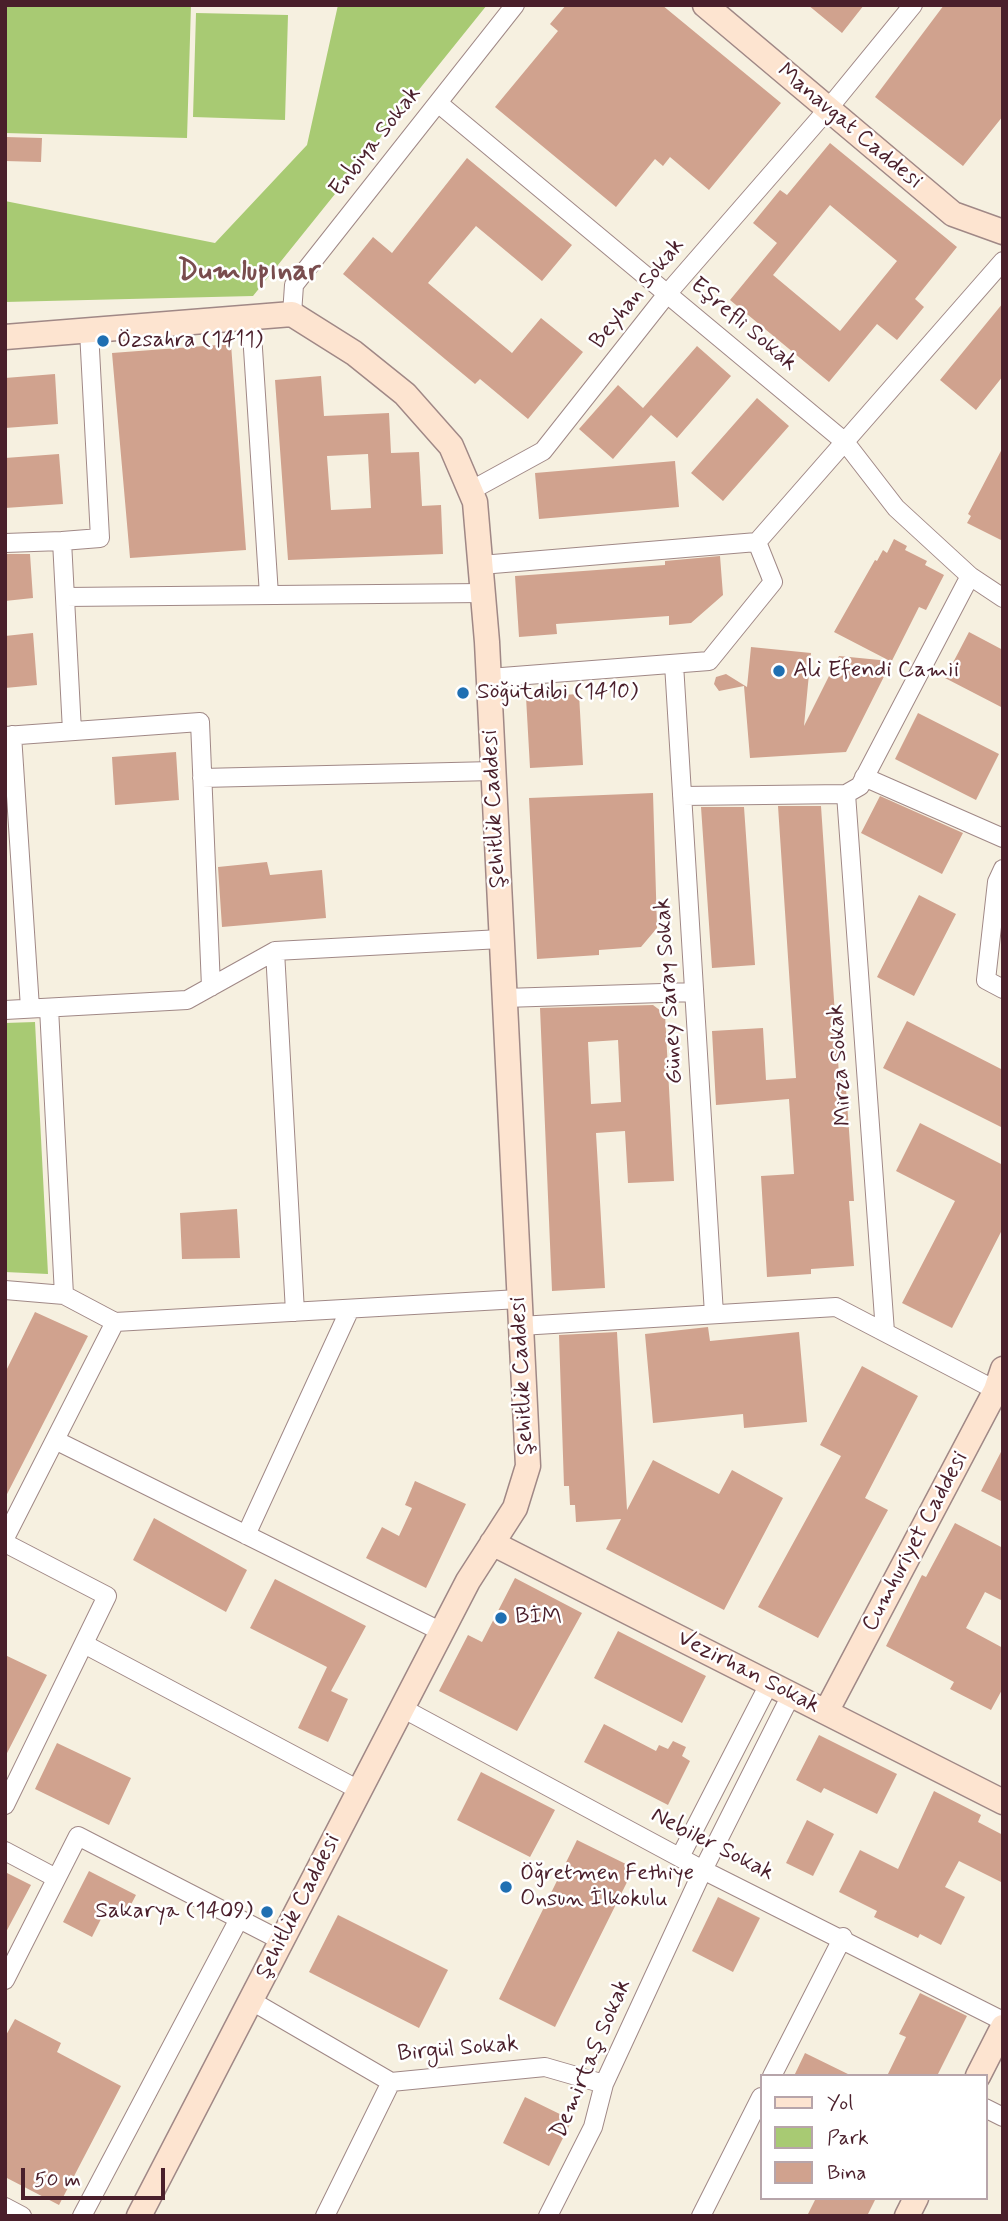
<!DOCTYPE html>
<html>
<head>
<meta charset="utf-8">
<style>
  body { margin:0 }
  #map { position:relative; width:1008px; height:2221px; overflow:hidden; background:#f6f0e0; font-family:Mynerve,sans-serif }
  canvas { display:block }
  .frame { position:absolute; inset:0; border:7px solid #4a1f2b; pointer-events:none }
  .legend { position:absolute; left:760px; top:2074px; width:228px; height:126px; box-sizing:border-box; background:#fff; border:2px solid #b7a5aa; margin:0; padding:9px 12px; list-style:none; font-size:21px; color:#4a1f2b }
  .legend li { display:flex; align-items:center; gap:14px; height:35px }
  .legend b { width:35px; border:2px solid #b7a5aa }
  .scale { position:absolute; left:21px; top:2168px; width:144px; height:32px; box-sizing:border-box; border:4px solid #4a1f2b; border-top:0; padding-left:9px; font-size:21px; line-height:24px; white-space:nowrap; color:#4a1f2b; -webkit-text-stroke:5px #fff; paint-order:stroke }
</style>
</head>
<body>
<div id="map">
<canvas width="1008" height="2221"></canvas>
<div class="frame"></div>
<ul class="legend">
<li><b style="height:9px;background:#fde4d0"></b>Yol</li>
<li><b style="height:19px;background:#a8ca73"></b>Park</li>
<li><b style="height:19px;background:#d0a28e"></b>Bina</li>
</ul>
<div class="scale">50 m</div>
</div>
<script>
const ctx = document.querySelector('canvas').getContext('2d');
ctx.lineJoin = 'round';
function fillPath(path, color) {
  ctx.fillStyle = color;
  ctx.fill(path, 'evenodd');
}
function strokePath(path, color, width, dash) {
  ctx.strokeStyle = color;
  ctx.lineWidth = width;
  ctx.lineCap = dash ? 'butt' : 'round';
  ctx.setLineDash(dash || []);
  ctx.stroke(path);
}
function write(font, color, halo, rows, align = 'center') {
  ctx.font = font + ' Mynerve,sans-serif';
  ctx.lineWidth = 5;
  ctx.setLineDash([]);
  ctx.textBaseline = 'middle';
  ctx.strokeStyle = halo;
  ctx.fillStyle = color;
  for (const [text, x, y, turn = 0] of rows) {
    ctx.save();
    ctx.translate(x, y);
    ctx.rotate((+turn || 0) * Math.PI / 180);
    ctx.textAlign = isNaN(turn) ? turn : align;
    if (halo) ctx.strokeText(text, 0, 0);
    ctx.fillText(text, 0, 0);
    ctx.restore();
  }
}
const green = new Path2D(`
  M 5,5 L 191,5 L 187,138 L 5,133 Z
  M 338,5 L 487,5 L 253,296 L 5,302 L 5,201 L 215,243 L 307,145 Z
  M 196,13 L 288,15 L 285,120 L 193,117 Z
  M 35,1022 L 48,1274 L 5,1272 L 5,1023 Z`);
const building = new Path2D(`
  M 566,5 L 662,5 L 781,103 L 709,190 L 670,157 L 663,166 L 655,159 L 616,207 L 495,107 L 558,31 L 550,24 Z
  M 808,5 L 864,5 L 842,33 Z
  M 944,5 L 1003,5 L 1003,116 L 963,166 L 875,97 Z
  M 5,137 L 42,138 L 41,162 L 5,161 Z
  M 830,143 L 957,247 L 915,299 L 924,307 L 897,340 L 877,324 L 829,382 L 730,300 L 777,243 L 753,223 L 780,190 L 787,195 ZM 830,205 L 897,261 L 840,331 L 773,275 Z
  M 467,158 L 572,245 L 542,281 L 476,226 L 428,283 L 512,353 L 541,318 L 583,352 L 528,419 L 480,379 L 475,384 L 343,274 L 373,237 L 392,253 Z
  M 1003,303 L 1003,376 L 976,410 L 940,380 Z
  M 231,344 L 246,550 L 130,558 L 112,353 Z
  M 697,346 L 731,376 L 677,438 L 651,415 L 613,459 L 579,429 L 618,385 L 643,408 Z
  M 55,374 L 58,424 L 5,428 L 5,378 Z
  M 321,376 L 324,416 L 389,413 L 391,453 L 419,452 L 422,506 L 441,505 L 443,554 L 288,560 L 275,380 ZM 368,454 L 371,508 L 331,510 L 327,456 Z
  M 757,398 L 789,426 L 723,501 L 691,473 Z
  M 1003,447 L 1003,541 L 967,523 L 971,516 L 968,514 Z
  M 59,454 L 63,504 L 5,508 L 5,458 Z
  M 675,461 L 679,507 L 539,519 L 535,473 Z
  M 894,539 L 907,546 L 905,550 L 927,561 L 925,565 L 944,575 L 926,610 L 919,607 L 846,752 L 750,758 L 744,686 L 719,691 L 714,684 L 716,677 L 726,674 L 747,687 L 751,647 L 811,653 L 804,726 L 839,656 L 890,661 L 834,632 L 875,560 L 877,561 L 883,550 L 887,553 Z
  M 5,554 L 30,554 L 33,598 L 5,601 Z
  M 720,556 L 723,595 L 691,623 L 669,625 L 669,616 L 556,624 L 557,634 L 519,637 L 515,576 L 665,565 L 665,561 Z
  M 969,632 L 1003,650 L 1003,708 L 945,678 Z
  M 33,633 L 37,685 L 5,688 L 5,636 Z
  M 579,694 L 583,765 L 530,768 L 526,697 Z
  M 918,713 L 999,754 L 976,800 L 895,759 Z
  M 176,752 L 179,800 L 115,805 L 112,757 Z
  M 653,793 L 657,928 L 641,947 L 599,950 L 599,955 L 537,959 L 529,798 Z
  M 880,796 L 963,833 L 942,874 L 861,833 Z
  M 778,806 L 821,806 L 839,1075 L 845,1074 L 854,1201 L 849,1201 L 854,1266 L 811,1269 L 811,1274 L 767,1277 L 761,1176 L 794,1174 L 789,1099 L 716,1105 L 712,1031 L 763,1028 L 766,1080 L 796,1078 Z
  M 701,807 L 744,807 L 755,965 L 712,968 Z
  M 267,862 L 270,875 L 322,870 L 326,918 L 222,927 L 218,867 Z
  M 919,895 L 956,914 L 914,996 L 877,977 Z
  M 653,1005 L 665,1014 L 674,1181 L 628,1183 L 625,1131 L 596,1133 L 605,1288 L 552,1291 L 540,1008 ZM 618,1040 L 621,1102 L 591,1104 L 588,1042 Z
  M 907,1021 L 1003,1070 L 1003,1128 L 883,1068 Z
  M 920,1123 L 1003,1165 L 1003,1228 L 952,1328 L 902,1303 L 955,1201 L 896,1171 Z
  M 237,1209 L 240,1258 L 182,1259 L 180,1213 Z
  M 35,1312 L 88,1336 L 5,1498 L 5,1373 Z
  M 708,1327 L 710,1341 L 799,1332 L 807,1422 L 744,1428 L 743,1414 L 653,1423 L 645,1334 Z
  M 617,1332 L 627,1510 L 653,1460 L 719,1494 L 732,1470 L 783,1498 L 724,1610 L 606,1549 L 621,1519 L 576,1522 L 575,1505 L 570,1505 L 569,1486 L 564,1486 L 559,1335 Z
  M 862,1366 L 918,1396 L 865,1498 L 888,1510 L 818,1638 L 758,1607 L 841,1456 L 820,1445 Z
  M 1003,1448 L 1003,1502 L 981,1491 Z
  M 415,1481 L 466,1504 L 426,1588 L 366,1558 L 382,1527 L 399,1536 L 412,1508 L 405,1505 Z
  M 154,1518 L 247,1570 L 226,1612 L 133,1560 Z
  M 955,1523 L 1003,1548 L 1003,1601 L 985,1592 L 966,1628 L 1003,1648 L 1003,1688 L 991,1710 L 950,1689 L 954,1682 L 886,1646 L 922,1575 L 926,1577 Z
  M 515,1578 L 582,1613 L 517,1731 L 439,1691 L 468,1635 L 482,1642 Z
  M 275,1579 L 366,1626 L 331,1691 L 348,1699 L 328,1742 L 298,1728 L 327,1667 L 250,1628 Z
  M 618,1631 L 706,1676 L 682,1723 L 594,1678 Z
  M 5,1655 L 47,1675 L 5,1757 Z
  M 604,1724 L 656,1751 L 659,1745 L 668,1749 L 673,1741 L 686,1747 L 682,1756 L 690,1761 L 668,1805 L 584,1762 Z
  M 819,1735 L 897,1774 L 877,1814 L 824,1788 L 821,1793 L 796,1780 Z
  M 57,1743 L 131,1778 L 109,1825 L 35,1789 Z
  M 481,1772 L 555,1810 L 530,1857 L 457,1820 Z
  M 934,1791 L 981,1815 L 978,1822 L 1003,1835 L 1003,1883 L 959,1861 L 945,1887 L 965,1897 L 941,1945 L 920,1934 L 918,1938 L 874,1917 L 877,1911 L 839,1892 L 860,1850 L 898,1869 Z
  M 807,1820 L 834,1834 L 813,1876 L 786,1863 Z
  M 577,1840 L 634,1868 L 555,2027 L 499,1999 Z
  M 89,1871 L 136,1895 L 124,1918 L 106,1909 L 92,1937 L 63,1922 Z
  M 5,1872 L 31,1885 L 5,1934 Z
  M 718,1897 L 760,1918 L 733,1972 L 692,1951 Z
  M 338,1915 L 448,1970 L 419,2028 L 309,1972 Z
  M 920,1993 L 967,2016 L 937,2076 L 887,2076 L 906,2037 L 899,2034 Z
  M 15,2019 L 61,2043 L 57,2052 L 121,2086 L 59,2205 L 5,2177 L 5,2037 Z
  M 805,2053 L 852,2076 L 794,2076 Z
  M 525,2097 L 572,2120 L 549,2166 L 503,2143 Z
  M 816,2198 L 876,2198 L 867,2216 L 807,2216 Z`);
const street = new Path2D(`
  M 438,103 L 845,442 L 896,508 L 970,576 L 1003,598
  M 292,314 L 294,285 L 515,5
  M 251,318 L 269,595
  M 470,491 L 543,451 L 667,294 L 828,109 L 913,5
  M 5,543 L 62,541
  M 481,565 L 757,542 L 1003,261
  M 65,597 L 483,593
  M 674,664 L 714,1314
  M 489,678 L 709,661 L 773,582 L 757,542
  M 72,731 L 62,541 L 100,538 L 89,331
  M 12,735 L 30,1008
  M 5,736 L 200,722 L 211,987
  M 864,777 L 1003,838
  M 202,778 L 493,771
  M 846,794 L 885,1332
  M 682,796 L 846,794 L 860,786 L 970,576
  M 1003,869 L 997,882 L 986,980 L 1003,989
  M 275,951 L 295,1312
  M 504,998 L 694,992
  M 49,1008 L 64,1295
  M 5,1010 L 187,1000 L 275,951 L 501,939
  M 5,1290 L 64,1295 L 115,1322 L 519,1299
  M 520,1326 L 836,1307 L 1003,1394
  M 55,1440 L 442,1632
  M 246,1535 L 350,1309
  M 5,1538 L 115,1322
  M 5,1543 L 107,1596 L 5,1805
  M 84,1644 L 359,1790
  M 402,1708 L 703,1870 L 1003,2021
  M 5,1851 L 56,1878
  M 680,1857 L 769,1684
  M 5,1980 L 78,1836 L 282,1941
  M 250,2000 L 391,2082 L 545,2067 L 604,2084
  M 772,2076 L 843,1937
  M 985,2108 L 1003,2117
  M 5,2207 L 22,2216
  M 82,2216 L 239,1919
  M 325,2216 L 391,2082
  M 548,2216 L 593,2127 L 604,2084 L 703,1870 L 791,1695
  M 701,2216 L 761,2097`);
const secondary = new Path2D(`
  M 705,5 L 953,214 L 1003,232
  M 5,337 L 292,314 L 354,353 L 405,394 L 451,446 L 475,502 L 487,642 L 528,1466 L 515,1508 L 468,1581 L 139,2216
  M 492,1543 L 1003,1802
  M 826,1712 L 996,1390 L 1003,1369
  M 978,2076 L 1003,2027
  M 907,2216 L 916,2198`);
const markers = [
  [103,341,7,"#1f6fb2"],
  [779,671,7,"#1f6fb2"],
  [463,693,7,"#1f6fb2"],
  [501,1618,7,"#1f6fb2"],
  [506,1887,7,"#1f6fb2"],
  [267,1912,7,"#1f6fb2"]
];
const streetNames = [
  ["Manavgat Caddesi",849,127,40],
  ["Enbiya Sokak",376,142,-52],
  ["Beyhan Sokak",638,294,-51],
  ["Eşrefli Sokak",743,325,40],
  ["Şehitlik Caddesi",495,809,-93],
  ["Güney Saray Sokak",670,991,-94],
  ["Mirza Sokak",841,1065,-94],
  ["Şehitlik Caddesi",523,1376,-93],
  ["Cumhuriyet Caddesi",916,1542,-62],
  ["Vezirhan Sokak",748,1673,27],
  ["Nebiler Sokak",712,1845,27],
  ["Şehitlik Caddesi",299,1907,-63],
  ["Birgül Sokak",458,2050,-5],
  ["Demirtaş Sokak",592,2059,-67]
];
const poiNames = [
  ["Özsahra (1411)",117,341],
  ["Ali Efendi Camii",793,671],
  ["Söğütdibi (1410)",477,693],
  ["BİM",515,1618],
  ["Öğretmen Fethiye",520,1874],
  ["Onsun İlkokulu",520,1900],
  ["Sakarya (1409)",253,1912,"right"]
];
const districtNames = [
  ["Dumlupınar",249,273]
];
fillPath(green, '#a8ca73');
fillPath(building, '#d0a28e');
strokePath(street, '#a08886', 20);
strokePath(secondary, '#a08886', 27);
strokePath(street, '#fff', 18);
strokePath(secondary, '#fde4d0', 24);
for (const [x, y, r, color] of markers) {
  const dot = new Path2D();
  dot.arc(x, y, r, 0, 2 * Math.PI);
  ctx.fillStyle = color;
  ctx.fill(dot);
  strokePath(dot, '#fff', 2.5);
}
write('23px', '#4a1f2b', '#fff', streetNames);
write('23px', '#4a1f2b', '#fff', poiNames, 'left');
write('bold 30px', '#794d4e', '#fff', districtNames);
</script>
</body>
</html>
